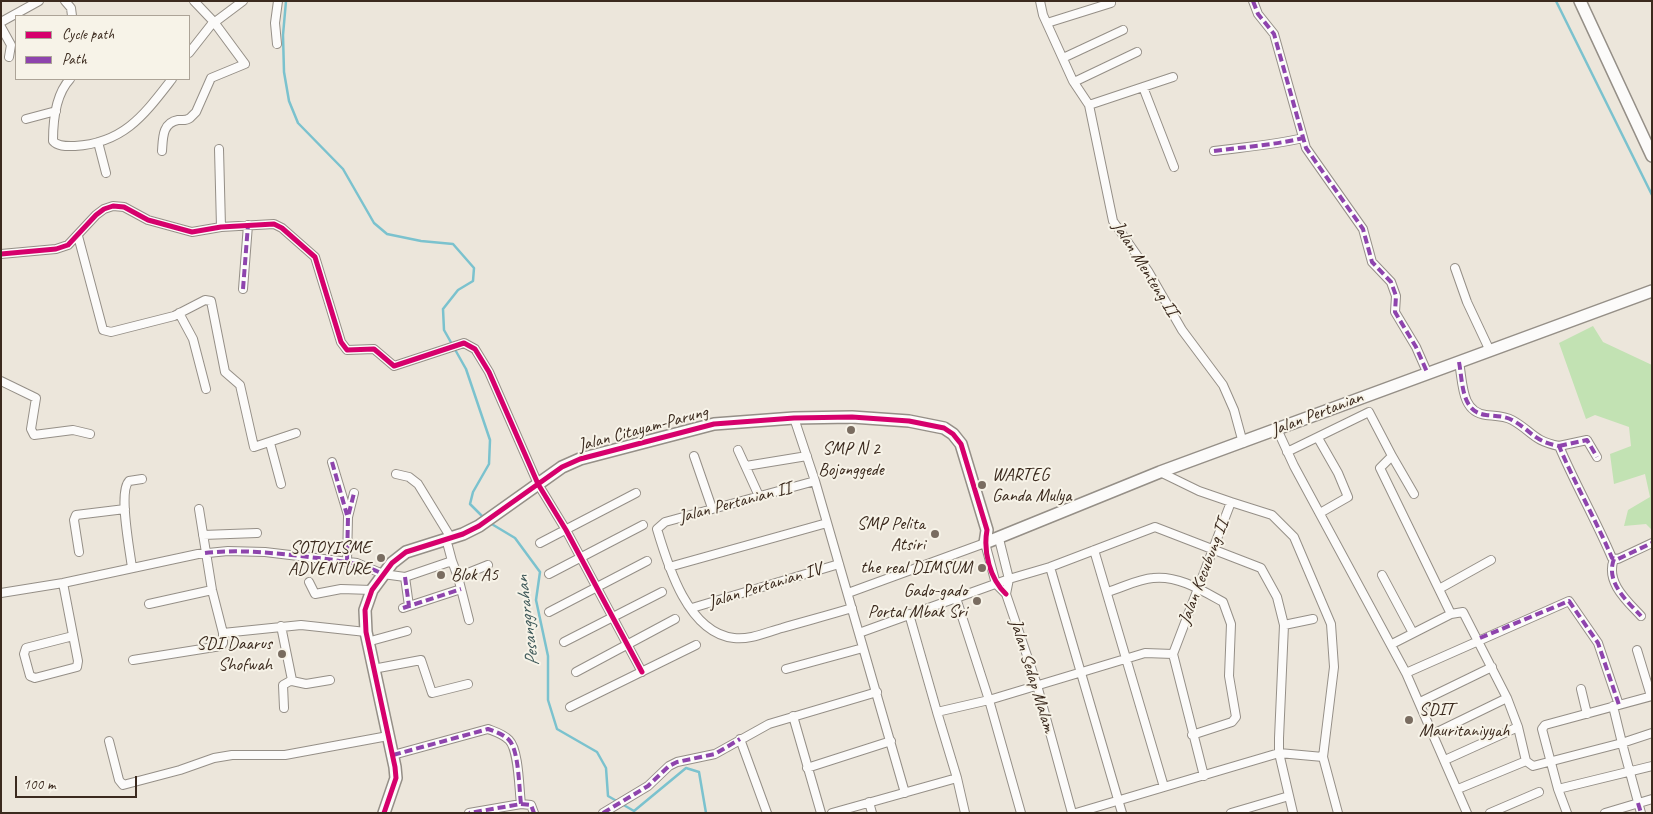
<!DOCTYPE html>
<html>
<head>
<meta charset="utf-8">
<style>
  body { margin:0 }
  #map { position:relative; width:1653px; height:814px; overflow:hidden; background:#ece6db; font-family:Caveat,sans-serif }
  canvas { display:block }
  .frame { position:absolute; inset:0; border:2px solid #3b2a1e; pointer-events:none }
  .legend { position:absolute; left:15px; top:15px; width:175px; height:65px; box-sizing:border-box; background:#f7f3e8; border:1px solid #aca397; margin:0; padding:6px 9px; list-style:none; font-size:15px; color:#3b2a1e }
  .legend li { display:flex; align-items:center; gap:10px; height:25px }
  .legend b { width:25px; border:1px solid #aca397 }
  .scale { position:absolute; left:15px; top:776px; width:122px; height:22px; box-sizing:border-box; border:2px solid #3b2a1e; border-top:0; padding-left:6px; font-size:15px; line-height:18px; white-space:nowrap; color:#3b2a1e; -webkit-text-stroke:4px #f7f3e8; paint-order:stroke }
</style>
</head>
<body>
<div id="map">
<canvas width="1653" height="814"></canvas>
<div class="frame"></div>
<ul class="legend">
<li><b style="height:6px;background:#d6006c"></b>Cycle path</li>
<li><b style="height:6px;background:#8e44ad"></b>Path</li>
</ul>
<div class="scale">100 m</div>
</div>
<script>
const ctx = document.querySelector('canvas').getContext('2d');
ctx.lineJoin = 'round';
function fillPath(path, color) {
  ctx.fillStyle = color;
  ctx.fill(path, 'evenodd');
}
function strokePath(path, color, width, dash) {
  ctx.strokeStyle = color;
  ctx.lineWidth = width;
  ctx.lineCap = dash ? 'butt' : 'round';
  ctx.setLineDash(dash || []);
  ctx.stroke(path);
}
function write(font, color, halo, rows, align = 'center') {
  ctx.font = font + ' Caveat,sans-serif';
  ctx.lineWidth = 4;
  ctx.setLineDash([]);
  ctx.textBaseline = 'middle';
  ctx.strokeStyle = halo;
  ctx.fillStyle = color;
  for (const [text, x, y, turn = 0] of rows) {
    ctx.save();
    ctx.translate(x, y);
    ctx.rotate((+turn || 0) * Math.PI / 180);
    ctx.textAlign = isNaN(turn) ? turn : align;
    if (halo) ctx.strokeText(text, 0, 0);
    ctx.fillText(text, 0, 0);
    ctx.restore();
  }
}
const green = new Path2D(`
  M 1593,326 L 1603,342 L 1652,365 L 1652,530 L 1646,524 L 1624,526 L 1628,510 L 1650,497 L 1645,474 L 1614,484 L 1610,454 L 1631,446 L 1629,427 L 1595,415 L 1586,419 L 1559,343 Z`);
const stream = new Path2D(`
  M 286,1 L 283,35 L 284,72 L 289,101 L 298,123 L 343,169 L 374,223 L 387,234 L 421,241 L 453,244 L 474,268 L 473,281 L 458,290 L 443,309 L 444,330 L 466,369 L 490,440 L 489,464 L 473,492 L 470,504 L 484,518
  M 1556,1 L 1652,195
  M 490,523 L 515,538 L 540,572 L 536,600 L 548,656 L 548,700 L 557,729 L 597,752 L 606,768 L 608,796 L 634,811 L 686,768 L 699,772 L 706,813`);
const street = new Path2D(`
  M 65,1 L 71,8 L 72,16
  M 1040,1 L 1043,15 L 1073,81 L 1089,105 L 1113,221 L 1148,271 L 1182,330 L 1223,385 L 1234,410 L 1243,443
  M 1253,1 L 1258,14 L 1274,34 L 1306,148 L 1363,229 L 1372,262 L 1391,282 L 1396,296 L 1395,312 L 1416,347 L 1427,372
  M 1,22 L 39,1
  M 1047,23 L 1111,3
  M 1,27 L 11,45 L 9,57
  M 277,44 L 275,23 L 278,1
  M 189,53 L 211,25 L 243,1
  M 1063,58 L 1123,30
  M 70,79 C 56,94 53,121 53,141 C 58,147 68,146 75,146 C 124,143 144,115 172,79
  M 1074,82 L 1137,52
  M 1143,87 L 1174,167
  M 1089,105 L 1173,77
  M 26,119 L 56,111
  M 98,142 L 106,173
  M 219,149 L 221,227
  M 162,151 C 163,138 162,123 178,120 C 183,120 186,121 190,118 L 196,112 L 211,78 L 245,64 L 214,22 L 194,1
  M 1214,151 C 1244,147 1274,145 1303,138
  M 78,236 L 103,330 L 111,332 L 174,316 L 205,300 L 211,301 L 225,372 L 240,385 L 254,447 L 296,433
  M 1,254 L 56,249 L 68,245 L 96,215 L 104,209 L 113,206 L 124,207 L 148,220 L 192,232 L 221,227 L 274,224 L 282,228 L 315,257 L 341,342 L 347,350 L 374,349 L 394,366 L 464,343 L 475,349 L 489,372 L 538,484 L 566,530 L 642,672
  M 1455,268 L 1467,302 L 1490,351
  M 243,289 L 248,225
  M 179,313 L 193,339 L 206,389
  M 1459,362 C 1463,383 1461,412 1486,415 C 1495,416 1505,416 1512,420 C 1532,431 1533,441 1559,446 C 1575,484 1596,520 1612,558 L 1618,559 L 1652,543
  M 1,381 L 36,398 L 31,429 L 34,435 L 73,430 L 90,434
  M 794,418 L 815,481 L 905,793
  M 1277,429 L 1294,466 L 1406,673 L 1467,813
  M 1318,438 L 1338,473 L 1348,497 L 1320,513
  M 270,443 L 281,484
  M 1559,446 L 1587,440 L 1597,457
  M 738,450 L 759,496
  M 1287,452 L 1369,412 L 1392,456 L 1380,468 L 1451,614
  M 694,456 L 712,508
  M 1392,456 L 1414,494
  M 332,462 L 348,515
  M 746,466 L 807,456
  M 1160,472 L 1199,491 L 1231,502
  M 396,474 L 409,477 L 418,484 L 451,538
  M 815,481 L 665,522 L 657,529 C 668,566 688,633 734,638 C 750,640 767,632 782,628 C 806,621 829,615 852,608
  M 199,509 L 212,590 L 223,633 L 301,625 L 366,632
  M 203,535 L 257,533
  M 999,539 L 1009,579 L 1006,594 L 1037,685 L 1072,813
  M 540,543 L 636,493
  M 1094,550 L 1164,787
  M 79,552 L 74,520 L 76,515 L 125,509
  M 1614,559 C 1605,582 1627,601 1641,616
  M 452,561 L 458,577 L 488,565
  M 347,562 L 348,517 L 354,493
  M 669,567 L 827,523
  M 1050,567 L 1122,813
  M 132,568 C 130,550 118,492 129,481 L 142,479
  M 549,574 L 643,525
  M 1382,575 L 1413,633
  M 405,577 L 409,606
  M 458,577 L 469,620
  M 309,582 L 315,594 L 341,589 L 372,590
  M 63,583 L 78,661 L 77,667 L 35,678 L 30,676 L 24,654 L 26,648 L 73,636
  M 1439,589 L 1491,560
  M 1107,592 C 1122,588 1138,579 1153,578 C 1178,575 1203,591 1223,602 L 1231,624 L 1229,676 L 1236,717 L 1232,722 L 1192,735
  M 1,593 L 63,583 L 198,554 L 228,551 L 265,552 L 357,563 L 383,574 L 405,577 L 452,561 L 448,546
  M 848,593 L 985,543 L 996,584 L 1006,594
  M 956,598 L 989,700 L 1145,653 L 1173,654
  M 149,604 L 212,590
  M 403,608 L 461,589
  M 692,608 L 839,564
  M 549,612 L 647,561
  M 909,614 L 937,712
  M 1284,625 L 1313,619
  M 281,626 L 292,680 L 283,685 L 284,708
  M 859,633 L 1009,579 L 1050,567 L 1155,527 L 1261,568 L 1277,597 L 1284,625 L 1279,738 L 1279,753 L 1293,813
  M 367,642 L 407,631
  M 564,642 L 662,592
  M 1392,644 L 1451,614 L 1463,612 L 1507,698 L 1518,727 L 1526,761 L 1533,766 L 1622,743 L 1613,706
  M 1637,650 L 1651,696
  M 133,660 L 221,646 L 223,643 L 223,633
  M 373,669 L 421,660 L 432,693 L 468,684
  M 786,669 L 863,648
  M 576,672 L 675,619
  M 1406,673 L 1569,601 L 1598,643 L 1619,705
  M 292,681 L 306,684 L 330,680
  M 1581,689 L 1587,714
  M 1420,702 L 1492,667
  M 570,707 L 696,645
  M 793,716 L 821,813
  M 1433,734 L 1507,698
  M 740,739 L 767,813
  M 109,741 L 119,780 L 123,785 L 180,770 L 214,758 L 232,755 L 285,755 L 388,736
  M 393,755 L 488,729 C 496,732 503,734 509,740 C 519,750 519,789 521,804 L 469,813
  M 1445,760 L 1518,727
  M 807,768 L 891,741
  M 1204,776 L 1173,654 L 1231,502 L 1272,515 L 1294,537 L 1331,624 L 1334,667 L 1323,757 L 1338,813
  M 957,778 L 965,813
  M 1458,789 L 1526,761
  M 1558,789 L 1652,766
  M 869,802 L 872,813
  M 521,804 L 531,805 L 534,813
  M 603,813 L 648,786 L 669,766 L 677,762 L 715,754 L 769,724 L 877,692
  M 832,813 L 957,778 L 937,712 L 989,700 L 1021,813
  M 1076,813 L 1279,753 L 1323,757
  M 1231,813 L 1289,796
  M 1490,813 L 1539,792
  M 1567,813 L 1558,789 L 1542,729 L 1545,725 L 1652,696
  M 1605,813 L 1652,799
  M 1641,813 L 1622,743 L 1652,733`);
const secondary = new Path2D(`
  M 1580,1 L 1652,156
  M 384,813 L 396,778 L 395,767 L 366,632 L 365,610 L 372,590 L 392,563 L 406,552 L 463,534 L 479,526 L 562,467 L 580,459 L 714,424 L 794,418 L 852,417 L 909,421 L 944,428 L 953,434 L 961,444 L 987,530 L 985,543 L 1160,472 L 1652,291`);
const quiet = new Path2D(`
  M 1253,1 L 1258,14 L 1274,34 L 1306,148 L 1363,229 L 1372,262 L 1391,282 L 1396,296 L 1395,312 L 1416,347 L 1427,372
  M 1214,151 C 1244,147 1274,145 1303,138
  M 243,289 L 248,225
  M 1459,362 C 1463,383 1461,412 1486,415 C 1495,416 1505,416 1512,420 C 1532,431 1533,441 1559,446 C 1575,484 1596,520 1612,558 L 1618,559 L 1652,543
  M 1559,446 L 1587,440 L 1597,457
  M 332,462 L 347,515
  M 205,553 C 240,549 274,553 309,557 C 335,560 359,562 383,574
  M 1614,559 C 1605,582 1627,601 1641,616
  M 347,562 L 348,517 L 354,493
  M 405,577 L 409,606
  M 403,608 L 461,589
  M 1480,638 L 1569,601 L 1598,643 L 1619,705
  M 393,755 L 488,729 C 496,732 503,734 509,740 C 519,750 519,789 521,804 L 469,813
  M 1638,803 L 1641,813
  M 521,804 L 531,805 L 534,813
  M 603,813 L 648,786 L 669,766 L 677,762 L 715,754 L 740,739`);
const cycleway = new Path2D(`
  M 1,254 L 56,249 L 68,245 L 96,215 L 104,209 L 113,206 L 124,207 L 148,220 L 192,232 L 221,227 L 274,224 L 282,228 L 315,257 L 341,342 L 347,350 L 374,349 L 394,366 L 464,343 L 475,349 L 489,372 L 538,484 L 566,530 L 642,672
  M 384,813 L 396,778 L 395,767 L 366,632 L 365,610 L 372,590 L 392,563 L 406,552 L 463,534 L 479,526 L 562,467 L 580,459 L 714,424 L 794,418 L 852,417 L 909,421 L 944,428 L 953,434 L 961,444 L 987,530 C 983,552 990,579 1006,594`);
const markers = [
  [851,430,5,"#796c60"],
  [982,485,5,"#796c60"],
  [935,534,5,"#796c60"],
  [381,558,5,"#796c60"],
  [982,568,5,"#796c60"],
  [441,575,5,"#796c60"],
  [977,601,5,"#796c60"],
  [282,654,5,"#796c60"],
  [1409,720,5,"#796c60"]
];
const streetNames = [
  ["Jalan Menteng II",1145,269,58],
  ["Jalan Pertanian",1317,414,-21],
  ["Jalan Citayam-Parung",643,429,-15],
  ["Jalan Pertanian II",735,503,-15],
  ["Jalan Kecubung II",1204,572,-69],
  ["Jalan Pertanian IV",765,586,-17],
  ["Jalan Sedap Malam",1032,676,73]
];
const poiNames = [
  ["SMP N 2",851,449,"center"],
  ["Bojonggede",851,470,"center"],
  ["WARTEG",992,475,"left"],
  ["Ganda Mulya",992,496,"left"],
  ["SMP Pelita",925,524],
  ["Atsiri",925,545],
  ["SOTOYISME",371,548],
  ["ADVENTURE",371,569],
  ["the real DIMSUM",972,568],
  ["Blok A5",451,575,"left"],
  ["Gado-gado",967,591],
  ["Portal Mbak Sri",967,612],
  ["SDI Daarus",272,644],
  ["Shofwah",272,665],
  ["SDIT",1419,710,"left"],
  ["Mauritaniyyah",1419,731,"left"]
];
const waterNames = [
  ["Pesanggrahan",528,621,-97]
];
fillPath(green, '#c2e2b3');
strokePath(stream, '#7bc2ce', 2.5);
strokePath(street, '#958f87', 10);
strokePath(secondary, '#958f87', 14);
strokePath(street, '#fcfbfa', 8);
strokePath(secondary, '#fcfbfa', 11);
strokePath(quiet, '#8e44ad', 4, [8, 4]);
strokePath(cycleway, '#d6006c', 5);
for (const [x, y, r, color] of markers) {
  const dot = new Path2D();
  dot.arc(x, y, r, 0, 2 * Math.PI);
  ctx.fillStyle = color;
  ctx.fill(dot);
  strokePath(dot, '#f7f3e8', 2);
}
write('18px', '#3b2a1e', '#f7f3e8', streetNames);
write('18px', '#3b2a1e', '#f7f3e8', poiNames, 'right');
write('italic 19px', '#405a5a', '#f7f3e8', waterNames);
</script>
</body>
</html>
